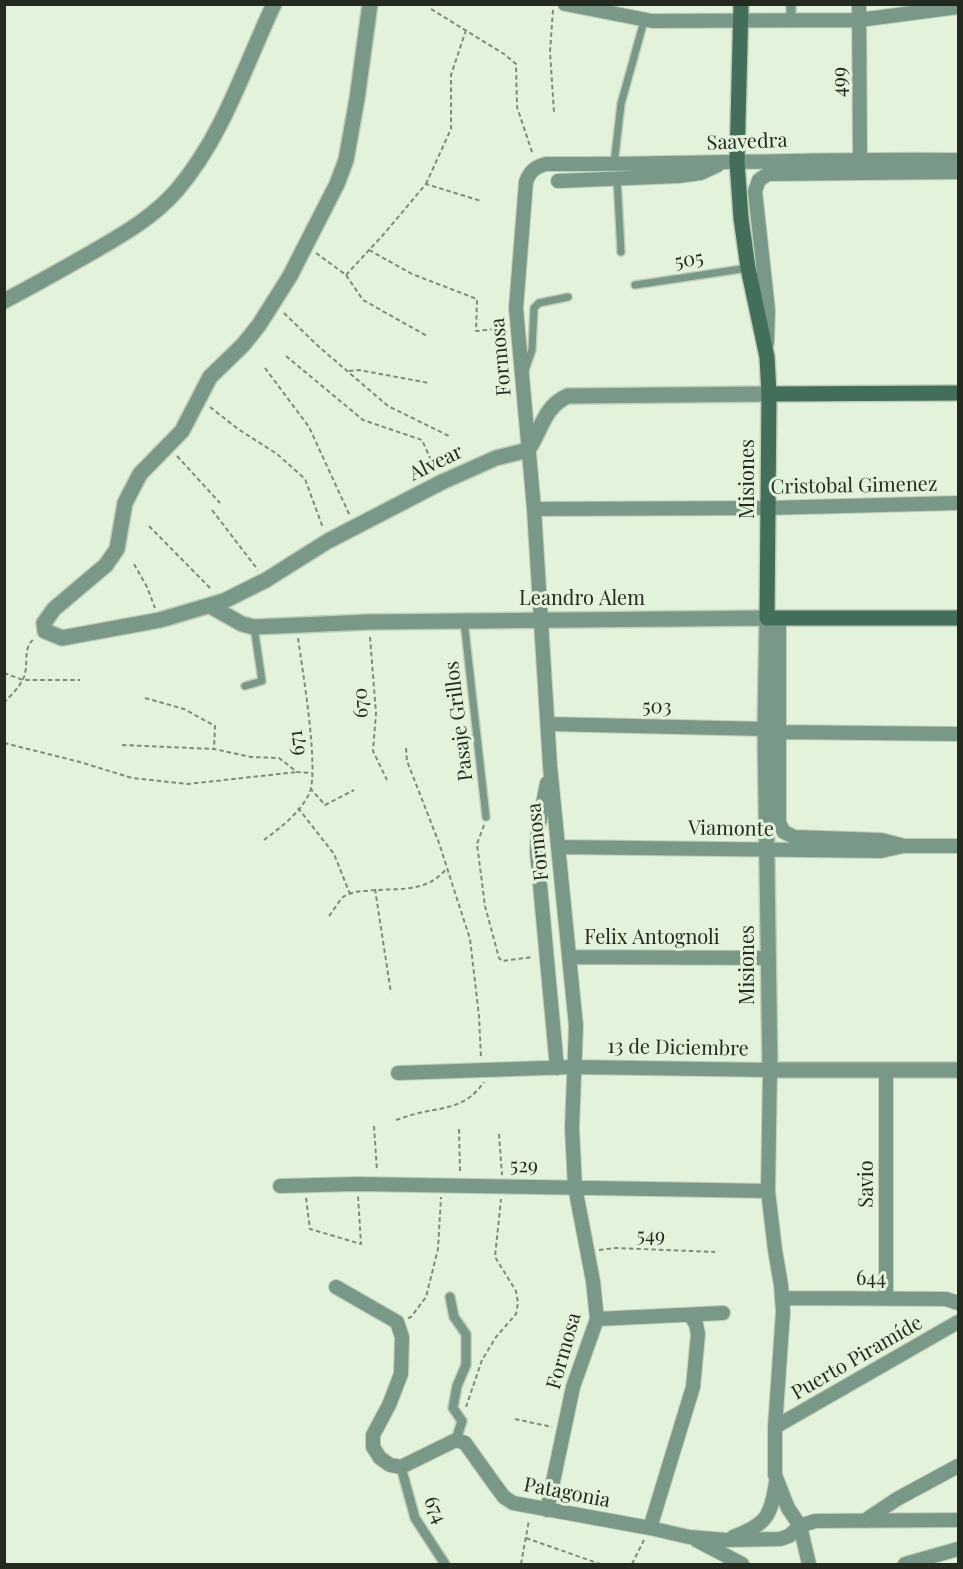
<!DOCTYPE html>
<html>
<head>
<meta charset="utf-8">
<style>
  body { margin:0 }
  #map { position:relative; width:963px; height:1569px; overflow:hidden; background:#e3f2da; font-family:"Playfair Display",serif }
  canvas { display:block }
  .frame { position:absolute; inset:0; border:6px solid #252a21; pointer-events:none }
</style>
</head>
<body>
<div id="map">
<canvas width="963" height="1569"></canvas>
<div class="frame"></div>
</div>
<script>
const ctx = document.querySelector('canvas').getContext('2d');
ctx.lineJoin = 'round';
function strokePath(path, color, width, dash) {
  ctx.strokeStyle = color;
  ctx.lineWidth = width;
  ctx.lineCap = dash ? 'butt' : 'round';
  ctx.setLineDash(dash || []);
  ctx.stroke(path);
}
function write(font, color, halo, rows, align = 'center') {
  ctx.font = font + ' "Playfair Display",serif';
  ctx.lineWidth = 6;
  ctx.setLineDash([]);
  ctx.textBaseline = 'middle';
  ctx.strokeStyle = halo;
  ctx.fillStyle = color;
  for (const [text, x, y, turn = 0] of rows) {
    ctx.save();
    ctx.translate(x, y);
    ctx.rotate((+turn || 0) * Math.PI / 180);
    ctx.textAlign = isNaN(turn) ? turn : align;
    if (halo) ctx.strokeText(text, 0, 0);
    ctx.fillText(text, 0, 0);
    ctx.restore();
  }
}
const path = new Path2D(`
  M 431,9 L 504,54 L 516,64 L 517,107 L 533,155
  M 553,10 L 550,52 L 554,112
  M 426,184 L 451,129 L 451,75 L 466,30
  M 369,250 L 412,274 L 477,299 L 476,331 L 506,328
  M 316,253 L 346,275 L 363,300 L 427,336
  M 346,275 L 383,235 L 426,184 L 481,201
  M 284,313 L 318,346 L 388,406 L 451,437
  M 286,356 L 363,420 L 422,440 L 435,469
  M 265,368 L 309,427 L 350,516
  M 349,371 L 359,370 L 429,383
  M 210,407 L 238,429 L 277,454 L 305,479 L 323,528
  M 177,456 L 220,503
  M 212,510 L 258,570
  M 149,526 L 212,590
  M 134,564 L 147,587 L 155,608
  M 370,637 L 376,713 L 373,751 L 387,780
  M 4,673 L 23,680 L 80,680
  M 145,698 L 184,709 L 215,726 L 214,749
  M 4,703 C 10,696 19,688 23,679 C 30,666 21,648 35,638
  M 4,743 L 80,762 L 132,778 L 188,784 L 297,772
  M 122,745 L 214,749 L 251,757 L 279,758 L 297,772 L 312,773
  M 406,748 L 407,761 L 439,843 L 470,939 L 479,1016 L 481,1058
  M 310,788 L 325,805 L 354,790
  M 298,808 L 334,854 L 350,894
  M 484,825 L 477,844 L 485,906 L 499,958 L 502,961 L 533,957
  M 264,840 C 281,827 299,814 309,794 C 320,772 302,668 298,638
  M 375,889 L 391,993
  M 329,916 C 334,910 338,902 343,897 C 349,893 359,891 365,891 C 397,887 425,895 447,868
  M 396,1120 C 405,1117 414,1114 423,1112 C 450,1107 467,1106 484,1082
  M 374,1126 L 377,1171
  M 459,1129 L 460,1172
  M 499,1134 L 502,1175
  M 306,1198 L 310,1229 L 361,1244 L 358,1196
  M 599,1250 L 616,1248 L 715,1252
  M 408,1318 L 411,1317 L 426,1297 L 438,1249 L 441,1197
  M 466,1407 L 482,1360 L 496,1337 L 516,1314 L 518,1303 L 516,1291 L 495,1257 L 501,1199
  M 515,1419 L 552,1427
  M 526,1538 L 600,1564
  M 521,1564 L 529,1520
  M 632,1564 L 644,1540`);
const service = new Path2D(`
  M 614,164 L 621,104 L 644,21
  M 617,178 L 621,252
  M 635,285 L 748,268
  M 524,373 L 532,350 L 534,308 L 539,303 L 568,297
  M 464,621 L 486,817
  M 245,686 L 262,681 L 254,627`);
const pedestrian = new Path2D(`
  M 791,4 L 791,20
  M 450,1297 L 454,1317 L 466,1334 L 466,1365 L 457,1386 L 453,1408 L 462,1421 L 456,1440
  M 401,1467 L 415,1518 L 445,1564`);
const minor = new Path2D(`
  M 565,4 L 652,21 L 859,20 L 958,7
  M 859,4 L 860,158
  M 558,181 L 678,176 L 701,173 L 718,165
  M 767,343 L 768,310 L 755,191 L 759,180 L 768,174 L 958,172
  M 534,509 L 768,508 L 958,503
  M 779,618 L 779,823 L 784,832 L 794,837 L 881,840 L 901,845
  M 548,724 L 765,729
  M 780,732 L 958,734
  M 547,783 L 538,829 L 537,852 L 557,1068
  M 558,847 L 881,851 L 903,846 L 958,846
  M 570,957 L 769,958
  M 886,1070 L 886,1298
  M 398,1073 L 573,1067 L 770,1070 L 768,1191 L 775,1250 L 781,1285 L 783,1312 L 775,1427 L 775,1475 L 788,1508 L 800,1526 L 809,1564
  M 280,1186 L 357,1184 L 768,1191
  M 336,1287 L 397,1322 L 402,1337 L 401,1374 L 389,1405 L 373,1435 L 373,1447 L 380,1458 L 390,1465 L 401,1467 L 456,1440 L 465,1443 L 495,1485 L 504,1497 L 513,1503 L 650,1528 L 689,1537 L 726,1540 L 780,1539 L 789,1536 L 800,1526 L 815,1521 L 958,1520
  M 782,1298 L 946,1299 L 958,1303
  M 597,1319 L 723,1313
  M 775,1427 L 958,1322
  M 547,1510 L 573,1387 L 597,1319 L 593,1281 L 575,1187 L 572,1128 L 576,1026 L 550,766 L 534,509 L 516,308 L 526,182 C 530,171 535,167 546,164 C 684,165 821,158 958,160
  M 864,1521 L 897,1499 L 958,1466
  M 650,1528 L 693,1387 L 698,1334 L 696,1324 L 690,1315
  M 733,1537 C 767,1524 771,1516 776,1482
  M 696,1540 L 742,1564
  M 905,1564 L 958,1549`);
const tertiary = new Path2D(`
  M 370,4 L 357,99 L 346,160 L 337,184 L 290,276 L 259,325 L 243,345 L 210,377 L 182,431 L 140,474 L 125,503 L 117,549 L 106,565 L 54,609 L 44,623 L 45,631 L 62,638 L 160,620 L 224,601 L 266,580 L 328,541 L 442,482 L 496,458 L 528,450 C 541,431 544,406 568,396 L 769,394
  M 4,301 C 33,286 61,270 89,254 C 120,236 153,218 177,190 C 223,136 244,68 274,4
  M 210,606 L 242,624 L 254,627 L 369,622 L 767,618 L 765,729 L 770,1070 L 958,1070`);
const secondary = new Path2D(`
  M 741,4 L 737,162 L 741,218 L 748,268 L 767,357 L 769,394 L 767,618 L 958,618
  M 769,394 L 958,393`);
const streetNames = [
  ["499",840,82,-90],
  ["Saavedra",747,142,-2],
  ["505",689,260,-9],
  ["Formosa",501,357,-95],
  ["Alvear",436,463,-26],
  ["Misiones",748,479,-90],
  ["Cristobal Gimenez",854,486,-1],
  ["Leandro Alem",582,599],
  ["670",361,703,-92],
  ["503",657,707,1],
  ["Pasaje Grillos",459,721,-97],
  ["671",297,743,-97],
  ["Viamonte",731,829,1],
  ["Formosa",538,842,-96],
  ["Felix Antognoli",652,938],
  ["Misiones",748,965,-90],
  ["13 de Diciembre",678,1048,1],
  ["529",524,1166,1],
  ["Savio",867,1184,-90],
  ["549",651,1236,2],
  ["644",871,1279],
  ["Formosa",564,1351,-74],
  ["Puerto Piramíde",857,1358,-30],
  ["Patagonia",567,1493,11],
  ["674",435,1510,66]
];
strokePath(service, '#c1ceb9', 10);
strokePath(pedestrian, '#c1ceb9', 12);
strokePath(minor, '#c1ceb9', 16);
strokePath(tertiary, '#c1ceb9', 18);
strokePath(secondary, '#c1ceb9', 18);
strokePath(path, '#808a7a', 2, [4.5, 3]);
strokePath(service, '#7a9888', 7);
strokePath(pedestrian, '#7a9888', 9);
strokePath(minor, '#7a9888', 14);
strokePath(tertiary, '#7a9888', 15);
strokePath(secondary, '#436f5a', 15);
write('20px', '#252a21', '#e3f2da', streetNames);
</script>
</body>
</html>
